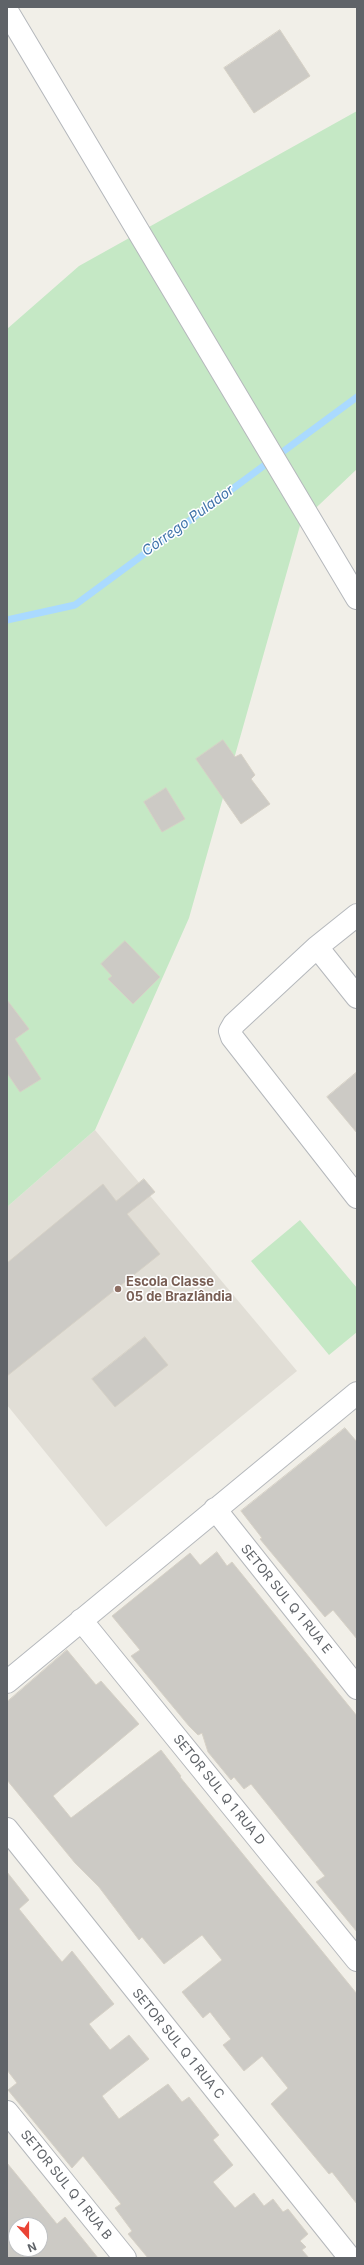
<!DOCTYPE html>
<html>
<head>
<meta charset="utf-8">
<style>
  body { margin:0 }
  #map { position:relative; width:364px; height:2265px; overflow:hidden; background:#f1efe8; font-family:Inter,sans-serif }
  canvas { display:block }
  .frame { position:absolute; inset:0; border:8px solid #5f6368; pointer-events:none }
  .north { position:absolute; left:8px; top:2217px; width:40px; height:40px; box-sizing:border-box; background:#fff; border:1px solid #bfc1c3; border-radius:50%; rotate:159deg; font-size:11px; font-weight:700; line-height:16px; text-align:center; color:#5f6368 }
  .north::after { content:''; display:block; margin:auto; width:14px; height:18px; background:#ea4335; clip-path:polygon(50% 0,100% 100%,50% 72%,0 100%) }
</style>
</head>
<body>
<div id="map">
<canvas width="364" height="2265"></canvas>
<div class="frame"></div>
<div class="north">N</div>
</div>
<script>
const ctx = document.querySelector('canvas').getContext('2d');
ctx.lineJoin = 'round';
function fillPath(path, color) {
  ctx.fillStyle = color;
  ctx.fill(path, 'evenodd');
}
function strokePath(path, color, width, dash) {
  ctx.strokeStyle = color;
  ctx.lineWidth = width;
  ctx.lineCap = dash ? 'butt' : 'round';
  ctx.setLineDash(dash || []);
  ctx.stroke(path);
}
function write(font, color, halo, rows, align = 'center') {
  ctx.font = font + ' Inter,sans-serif';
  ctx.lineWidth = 3;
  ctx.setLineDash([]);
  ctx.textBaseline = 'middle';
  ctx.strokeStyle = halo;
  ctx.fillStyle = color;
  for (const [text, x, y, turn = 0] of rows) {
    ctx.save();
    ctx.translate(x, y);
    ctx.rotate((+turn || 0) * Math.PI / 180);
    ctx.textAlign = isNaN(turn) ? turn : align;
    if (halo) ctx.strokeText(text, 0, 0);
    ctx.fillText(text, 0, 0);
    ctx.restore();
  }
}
const education = new Path2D(`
  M 95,1130 L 297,1371 L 106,1527 L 7,1405 L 7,1207 Z`);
const green = new Path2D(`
  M 357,111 L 357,469 L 301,522 L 189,918 L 95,1130 L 7,1207 L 7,329 L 79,266 Z
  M 300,1220 L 357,1288 L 357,1332 L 329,1355 L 251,1261 Z`);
const stream = new Path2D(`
  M 7,620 L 75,605 L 357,397`);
const building = new Path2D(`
  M 280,30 L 310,76 L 254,113 L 224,68 Z
  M 223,740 L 235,757 L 241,754 L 255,775 L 251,779 L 270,804 L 241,824 L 196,759 Z
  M 166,788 L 185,819 L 162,832 L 144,802 Z
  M 125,941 L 160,977 L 133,1004 L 108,979 L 112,976 L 101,964 Z
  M 7,1000 L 29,1029 L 15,1039 L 41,1079 L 20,1092 L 7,1073 Z
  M 357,1072 L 357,1133 L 327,1097 Z
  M 144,1179 L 155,1192 L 127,1214 L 160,1254 L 7,1376 L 7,1263 L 103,1184 L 116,1201 Z
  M 145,1337 L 168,1365 L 115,1407 L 92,1379 Z
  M 345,1428 L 357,1442 L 357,1639 L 333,1610 L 325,1617 L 260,1539 L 262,1538 L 241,1511 Z
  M 217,1552 L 227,1566 L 232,1562 L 357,1716 L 357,1932 L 316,1882 L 325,1876 L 251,1784 L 244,1789 L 234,1777 L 231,1780 L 208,1752 L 202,1733 L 198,1735 L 189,1726 L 131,1656 L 140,1650 L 112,1616 L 190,1553 L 200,1565 Z
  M 67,1650 L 96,1685 L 101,1681 L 139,1724 L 53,1796 L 71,1818 L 161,1750 L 181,1776 L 180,1777 L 357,1994 L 357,2204 L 332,2172 L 329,2174 L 271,2104 L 288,2088 L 262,2056 L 244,2071 L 223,2045 L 231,2039 L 210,2012 L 203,2018 L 182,1992 L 222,1960 L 202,1935 L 164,1964 L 142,1937 L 139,1940 L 99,1887 L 75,1863 L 7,1780 L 7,1702 Z
  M 7,1872 L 29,1900 L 19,1909 L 62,1962 L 72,1951 L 114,2004 L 89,2024 L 110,2050 L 129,2035 L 149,2059 L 102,2096 L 119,2119 L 168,2084 L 182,2102 L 189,2097 L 219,2135 L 213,2140 L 233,2165 L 213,2182 L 235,2208 L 254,2193 L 264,2206 L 273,2199 L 283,2212 L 288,2209 L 308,2234 L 300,2241 L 306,2247 L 302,2250 L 309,2258 L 148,2258 L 128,2234 L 132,2231 L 115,2208 L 121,2204 L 83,2156 L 72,2168 L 8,2090 L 17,2083 L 7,2070 Z
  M 7,2163 L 57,2224 L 65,2217 L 98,2258 L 7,2258 ZM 16,2225 L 40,2225 L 40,2249 L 16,2249 Z`);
const minor = new Path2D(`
  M 7,11 L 357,598
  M 357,915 L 317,947 L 234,1024 L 230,1031 L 232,1037 L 357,1197
  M 317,947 L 357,997
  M 215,1509 L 357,1688
  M 81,1620 L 357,1960
  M 7,1682 L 357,1393
  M 7,1829 L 350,2258
  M 7,2112 L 125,2258`);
const markers = [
  [118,1289,4,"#8d6e63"]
];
const educationNames = [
  ["Escola Classe",126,1282],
  ["05 de Brazlândia",126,1297]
];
const streetNames = [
  ["SETOR SUL Q 1 RUA E",286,1599,51],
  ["SETOR SUL Q 1 RUA D",219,1790,51],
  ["SETOR SUL Q 1 RUA C",178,2044,51],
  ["SETOR SUL Q 1 RUA B",66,2185,51]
];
const waterNames = [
  ["Córrego Pulador",188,521,-36]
];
fillPath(education, '#e1ded6');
fillPath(green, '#c5e8c5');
strokePath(stream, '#aadaff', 7);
fillPath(building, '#cccac5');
strokePath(building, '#d6d1c6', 1);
strokePath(minor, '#b5b8bc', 24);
strokePath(minor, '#fff', 22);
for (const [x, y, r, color] of markers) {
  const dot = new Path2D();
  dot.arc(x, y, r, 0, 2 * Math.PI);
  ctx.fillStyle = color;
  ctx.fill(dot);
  strokePath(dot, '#fff', 1.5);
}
write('bold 13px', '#785e54', '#fff', educationNames, 'left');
write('13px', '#5f6368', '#fff', streetNames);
write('italic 14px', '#4174aa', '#fff', waterNames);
</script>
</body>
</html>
